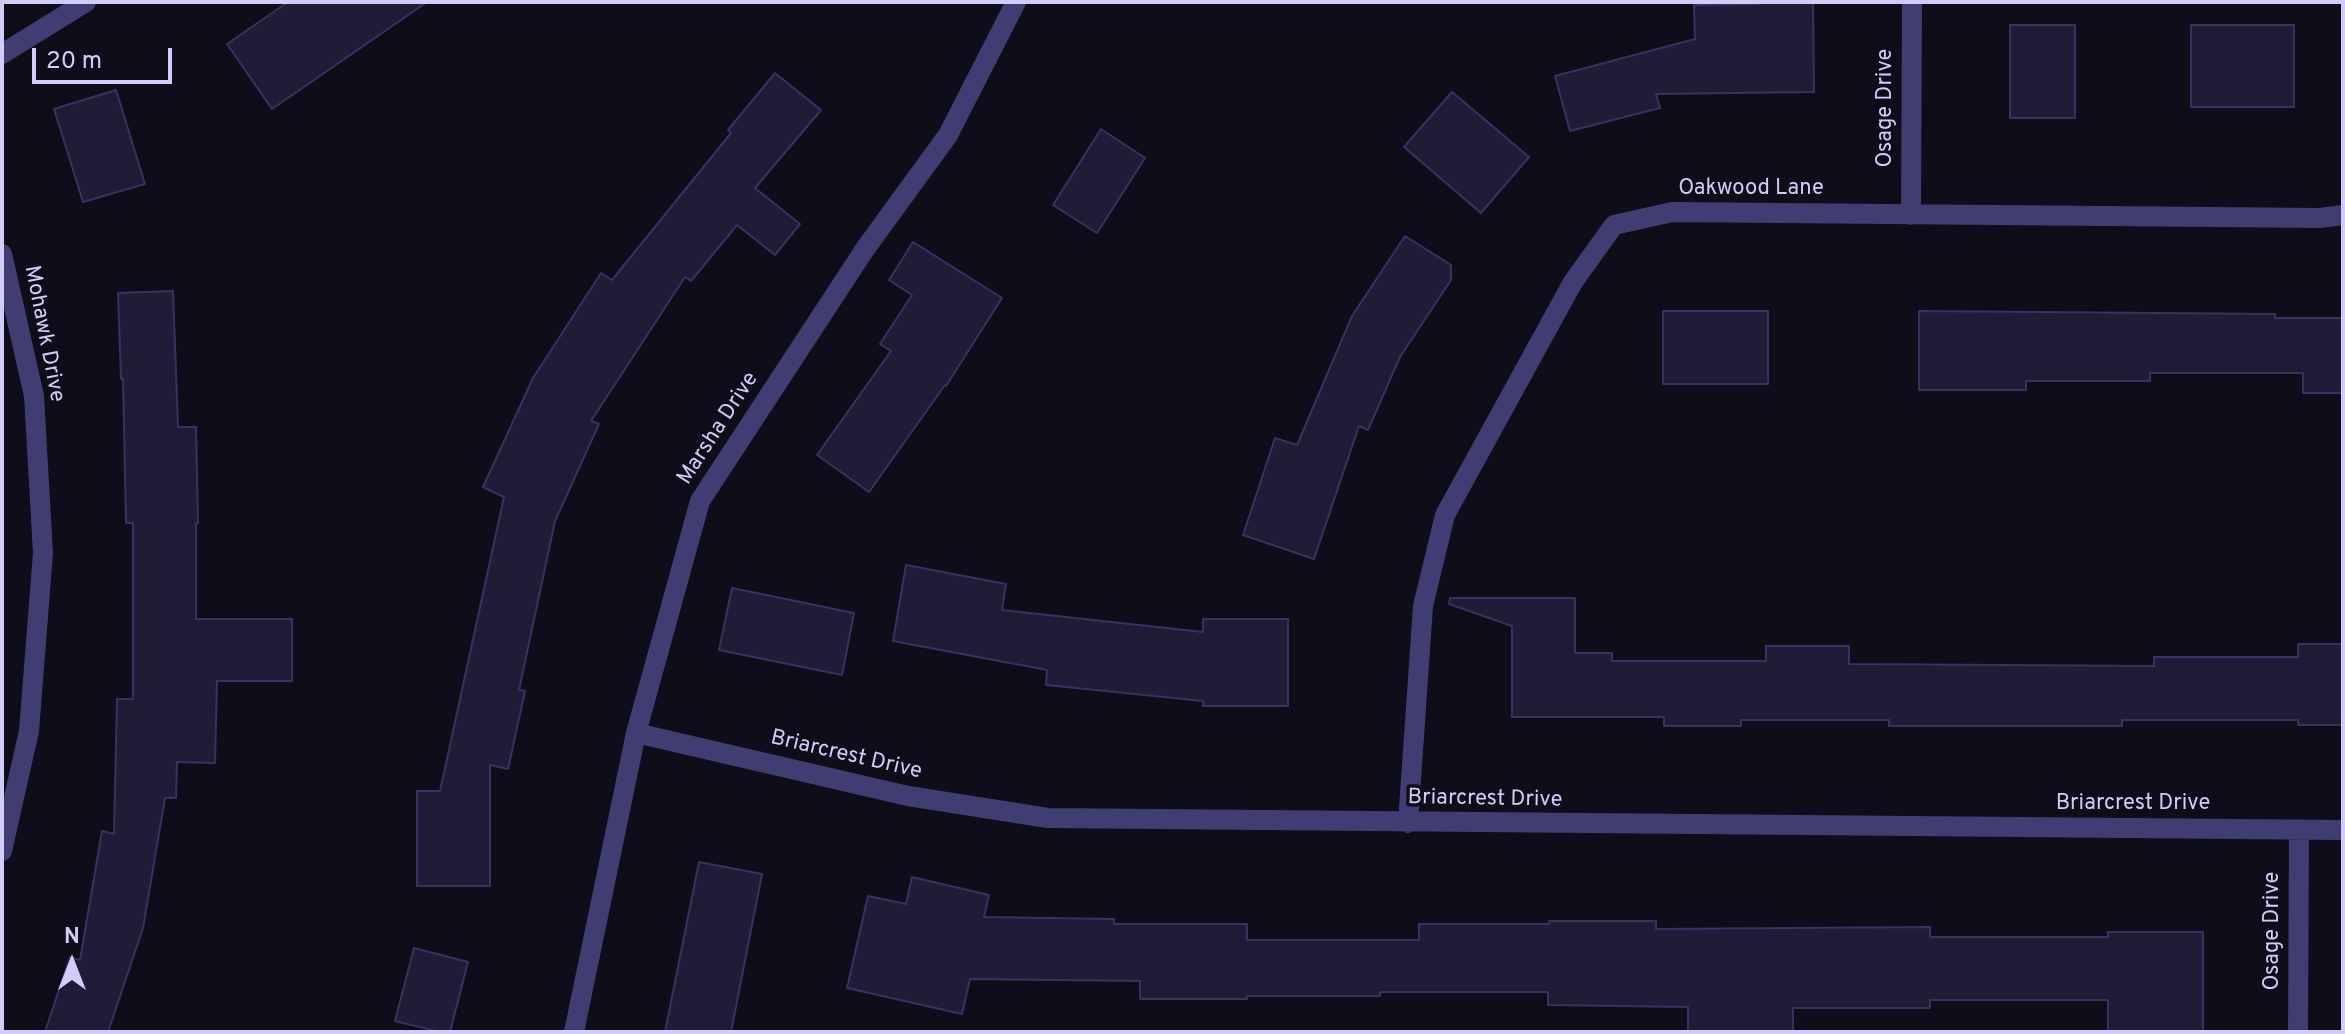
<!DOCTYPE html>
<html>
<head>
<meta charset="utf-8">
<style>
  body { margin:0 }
  #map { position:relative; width:2345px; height:1034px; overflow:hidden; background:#0f0d1a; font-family:Overpass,sans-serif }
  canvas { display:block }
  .frame { position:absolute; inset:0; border:4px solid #d1ccf9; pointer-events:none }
  .north { position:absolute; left:32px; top:922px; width:80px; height:80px; -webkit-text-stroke:6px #0f0d1a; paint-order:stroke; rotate:0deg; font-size:22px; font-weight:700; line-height:32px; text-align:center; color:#d1ccf9 }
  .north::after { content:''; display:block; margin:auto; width:28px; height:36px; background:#d1ccf9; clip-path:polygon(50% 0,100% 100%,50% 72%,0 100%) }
  .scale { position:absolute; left:32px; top:48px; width:140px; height:36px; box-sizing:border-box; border:4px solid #d1ccf9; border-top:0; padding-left:10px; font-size:24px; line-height:28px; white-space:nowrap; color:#d1ccf9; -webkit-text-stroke:6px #0f0d1a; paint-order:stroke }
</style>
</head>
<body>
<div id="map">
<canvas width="2345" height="1034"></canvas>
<div class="frame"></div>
<div class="north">N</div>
<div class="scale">20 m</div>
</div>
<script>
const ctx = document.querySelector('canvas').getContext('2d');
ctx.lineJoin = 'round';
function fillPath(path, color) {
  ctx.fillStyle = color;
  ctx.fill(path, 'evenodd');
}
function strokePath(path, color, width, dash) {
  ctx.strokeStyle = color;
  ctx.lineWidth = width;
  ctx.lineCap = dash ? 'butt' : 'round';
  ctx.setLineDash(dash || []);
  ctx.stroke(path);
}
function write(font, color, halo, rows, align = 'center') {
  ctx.font = font + ' Overpass,sans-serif';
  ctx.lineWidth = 7;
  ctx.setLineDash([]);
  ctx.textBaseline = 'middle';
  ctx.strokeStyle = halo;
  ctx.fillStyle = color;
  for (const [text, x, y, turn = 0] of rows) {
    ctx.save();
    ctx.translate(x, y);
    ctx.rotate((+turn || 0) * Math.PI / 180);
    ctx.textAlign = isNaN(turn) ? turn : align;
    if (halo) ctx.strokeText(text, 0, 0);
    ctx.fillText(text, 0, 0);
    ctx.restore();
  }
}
const building = new Path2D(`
  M 288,2 L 427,2 L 272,109 L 227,44 Z
  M 1758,2 L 1813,2 L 1814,92 L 1656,94 L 1660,108 L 1570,131 L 1555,76 L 1695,39 L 1694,5 L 1758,4 Z
  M 2010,25 L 2075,25 L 2075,118 L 2010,118 Z
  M 2191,25 L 2294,25 L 2294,107 L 2191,107 Z
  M 775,73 L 821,110 L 755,188 L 800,224 L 775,255 L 737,225 L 691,281 L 685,277 L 591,421 L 599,424 L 555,521 L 519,690 L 525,691 L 508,769 L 490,765 L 490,886 L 417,886 L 417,791 L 440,791 L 504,497 L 483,487 L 533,378 L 601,273 L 612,280 L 731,133 L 728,130 Z
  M 116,90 L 145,184 L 83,202 L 54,109 Z
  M 1452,92 L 1529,157 L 1481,213 L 1404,147 Z
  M 1101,129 L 1145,158 L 1097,233 L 1053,205 Z
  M 1405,236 L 1451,265 L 1451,280 L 1400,357 L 1368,430 L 1359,426 L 1314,559 L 1243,535 L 1275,438 L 1297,445 L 1352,316 Z
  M 913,242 L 1002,298 L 946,386 L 945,385 L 869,492 L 817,455 L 891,351 L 880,344 L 912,295 L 889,280 Z
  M 173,291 L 178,427 L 196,427 L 198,523 L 196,523 L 196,619 L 292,619 L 292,681 L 217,681 L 215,763 L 177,762 L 176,798 L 165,798 L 143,928 L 108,1032 L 45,1032 L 70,957 L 80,960 L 102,831 L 114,834 L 117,699 L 133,699 L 133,523 L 126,523 L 123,379 L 121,379 L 118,293 Z
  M 1663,311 L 1768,311 L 1768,384 L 1663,384 Z
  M 1919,311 L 2275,314 L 2275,318 L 2343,318 L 2343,393 L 2303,393 L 2303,373 L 2150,373 L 2150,381 L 2026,381 L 2026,390 L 1919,390 Z
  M 906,565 L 1006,584 L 1002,610 L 1203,632 L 1203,619 L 1288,619 L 1288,706 L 1203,706 L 1203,701 L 1046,685 L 1047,670 L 893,641 Z
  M 732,588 L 854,613 L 842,675 L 719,650 Z
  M 1450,598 L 1575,598 L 1575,653 L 1612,653 L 1612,661 L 1766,661 L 1766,646 L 1849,646 L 1849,664 L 2154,666 L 2154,657 L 2298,657 L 2298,644 L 2343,644 L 2343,725 L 2298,725 L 2298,720 L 2122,720 L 2122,726 L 1889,726 L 1889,720 L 1741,720 L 1741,726 L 1664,726 L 1664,717 L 1512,717 L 1512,626 L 1449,604 Z
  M 699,862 L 762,874 L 731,1032 L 665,1032 Z
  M 912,877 L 989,895 L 984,917 L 1114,919 L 1114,924 L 1247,924 L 1247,940 L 1419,940 L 1419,924 L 1549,924 L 1549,921 L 1656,921 L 1656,929 L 1930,927 L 1930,937 L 2108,937 L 2108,932 L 2203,932 L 2203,1032 L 2108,1032 L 2108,1000 L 1930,1000 L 1930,1008 L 1793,1008 L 1793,1032 L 1688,1032 L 1688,1007 L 1548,1005 L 1548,992 L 1380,992 L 1380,996 L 1247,996 L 1247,999 L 1140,999 L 1140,981 L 970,979 L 962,1014 L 847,988 L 868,896 L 906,904 Z
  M 414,948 L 468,962 L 450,1032 L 440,1032 L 395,1021 Z`);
const minor = new Path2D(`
  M 2,54 L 86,2
  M 1911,215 L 1912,2
  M 2,254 L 34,396 L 43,553 L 29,731 L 2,851
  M 636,733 L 908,796 L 1048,818 L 2343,830
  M 1408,823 L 1423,606 L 1445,515 L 1573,282 L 1614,225 L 1672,212 L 2320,218 L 2343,215
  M 574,1032 L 636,733 L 700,501 L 865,249 L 948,135 L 1016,2
  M 2298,1032 L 2299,831`);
const streetNames = [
  ["Osage Drive",1887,108,-90],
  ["Oakwood Lane",1751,190],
  ["Mohawk Drive",43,334,79],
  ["Marsha Drive",719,429,-57],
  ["Briarcrest Drive",846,756,13],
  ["Briarcrest Drive",1485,800,1],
  ["Briarcrest Drive",2133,805],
  ["Osage Drive",2274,931,-90]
];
fillPath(building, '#211b38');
strokePath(building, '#3a3061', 2);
strokePath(minor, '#403d73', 20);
write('22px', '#d1ccf9', '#0f0d1a', streetNames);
</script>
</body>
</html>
